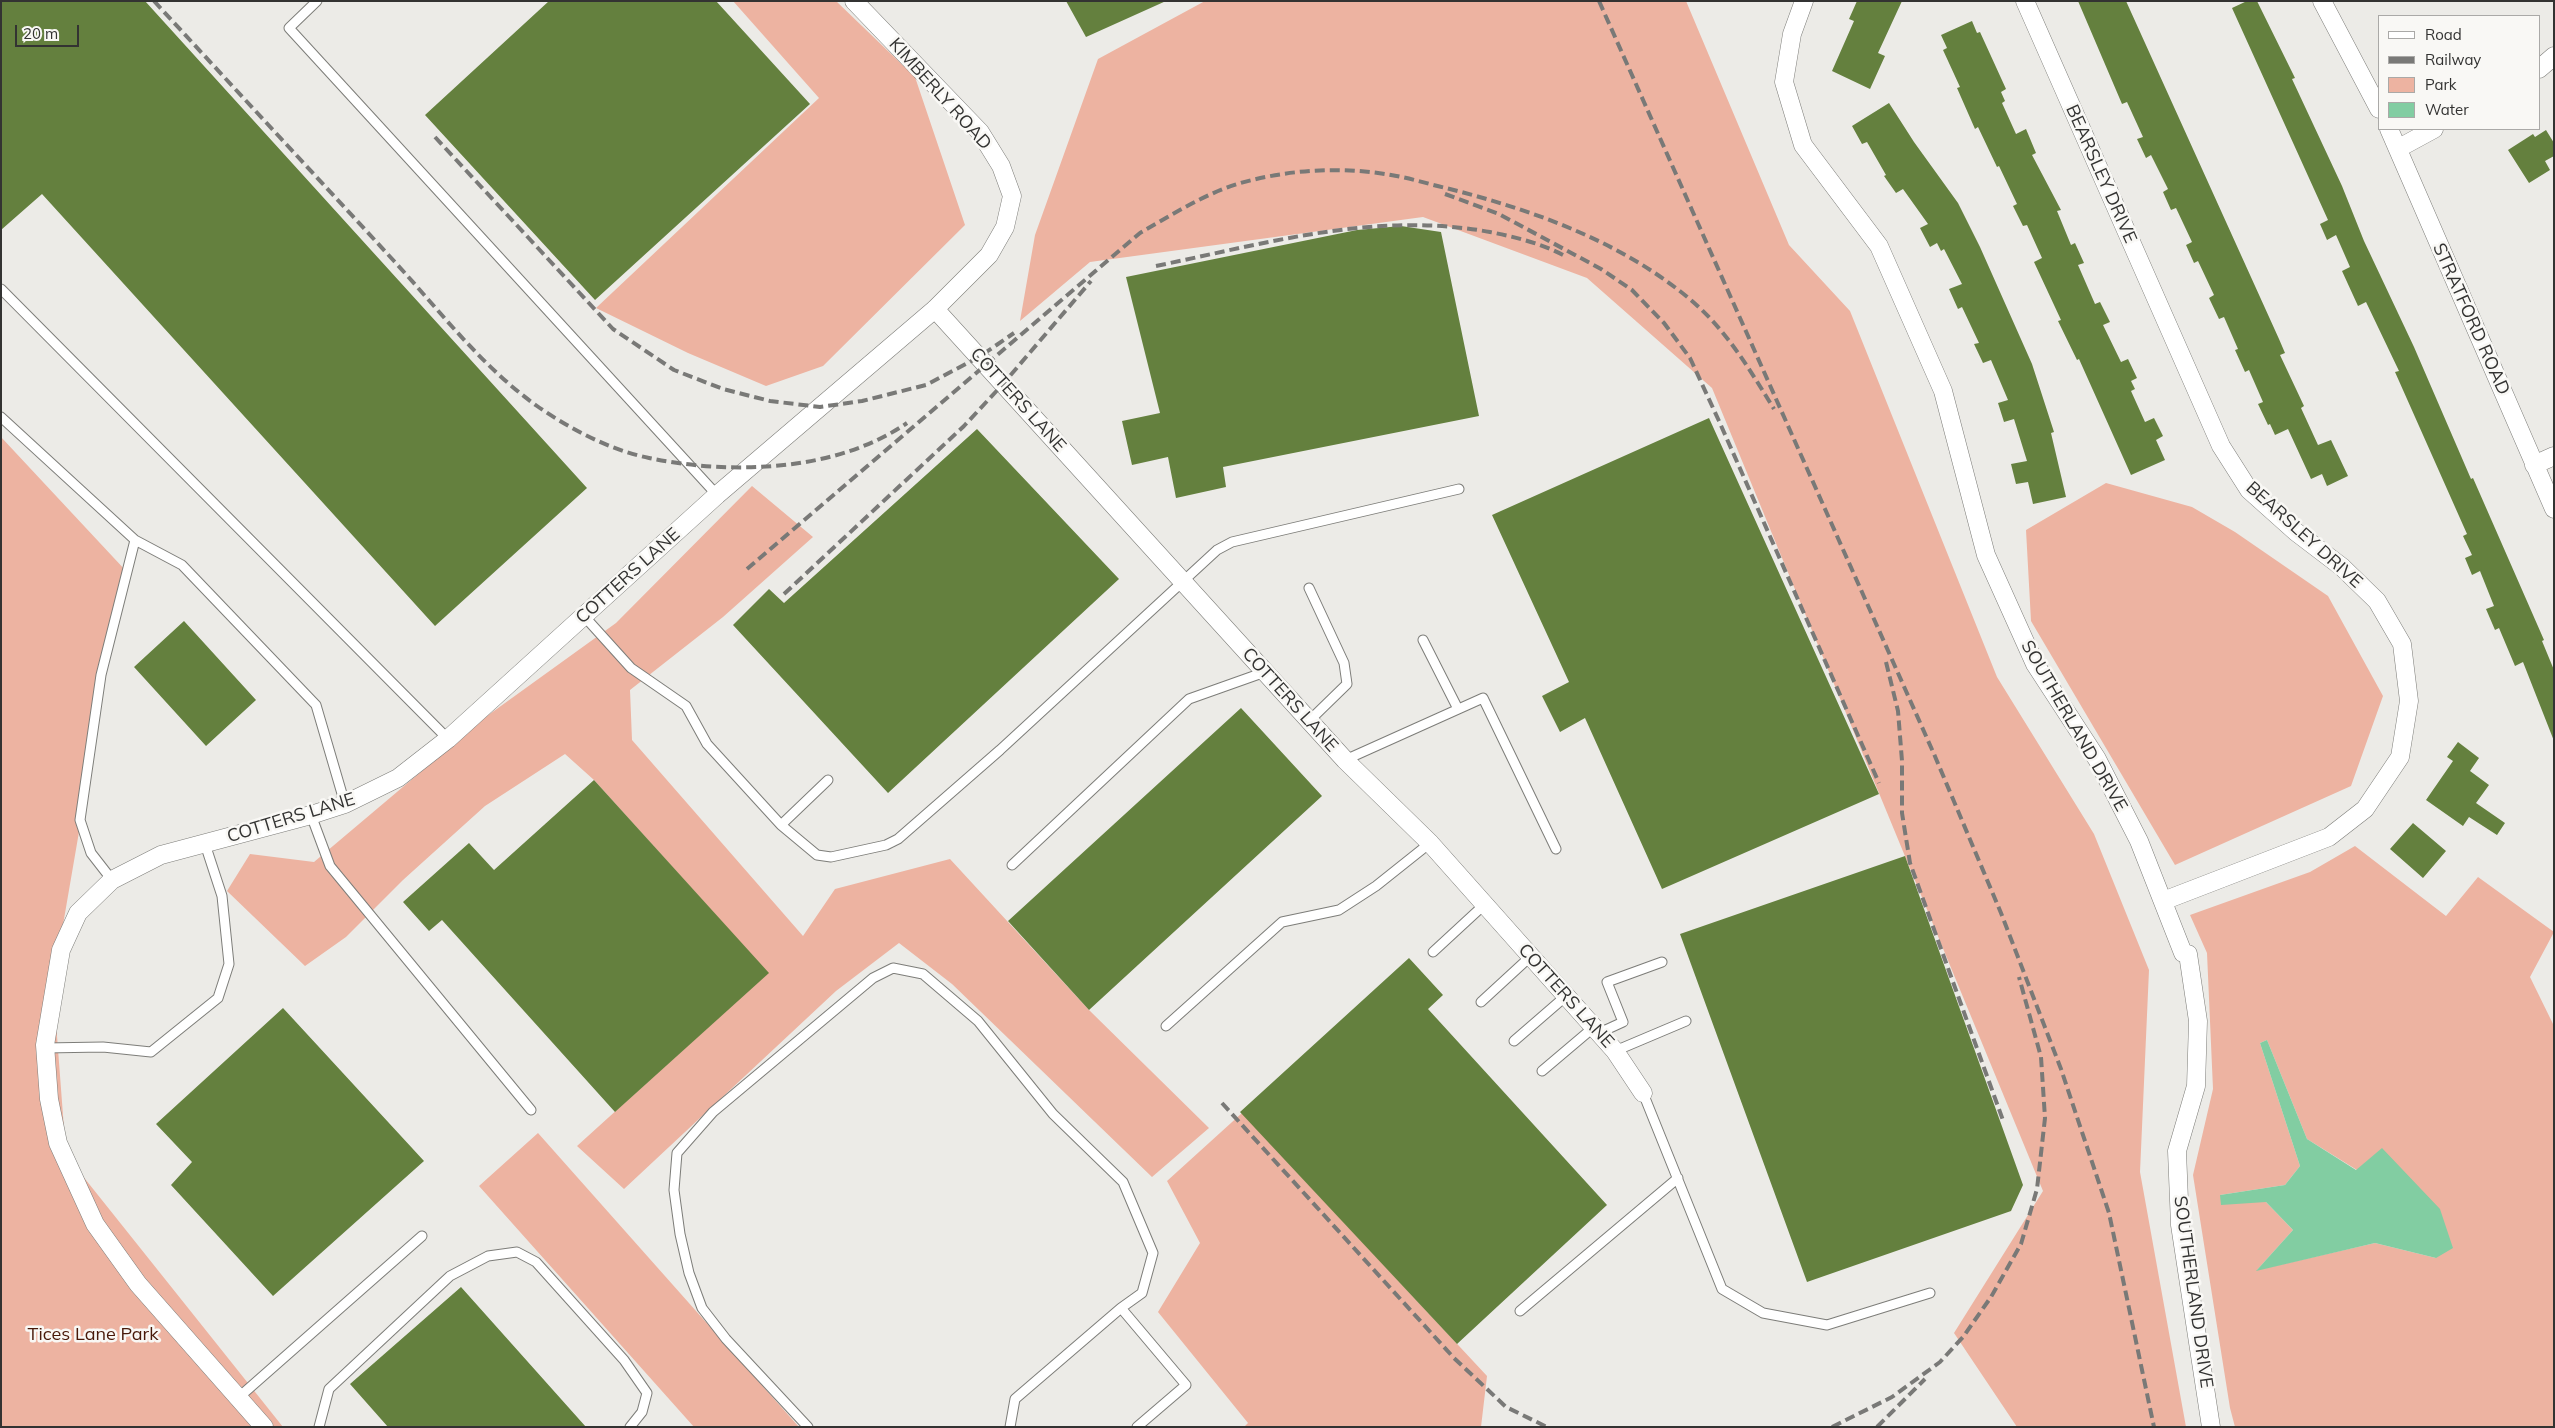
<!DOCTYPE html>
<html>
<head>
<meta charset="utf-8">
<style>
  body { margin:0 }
  #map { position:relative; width:2555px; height:1428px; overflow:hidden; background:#ecebe7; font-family:Mulish,sans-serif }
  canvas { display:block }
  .frame { position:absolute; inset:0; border:2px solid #333332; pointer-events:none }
  .legend { position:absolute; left:2378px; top:15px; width:162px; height:115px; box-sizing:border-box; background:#f9f8f5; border:1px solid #aaa9a7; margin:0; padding:6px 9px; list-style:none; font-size:15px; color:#333332 }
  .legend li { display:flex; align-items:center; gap:10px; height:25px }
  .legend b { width:25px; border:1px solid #aaa9a7 }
  .scale { position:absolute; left:15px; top:25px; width:64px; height:22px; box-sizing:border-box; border:2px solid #333332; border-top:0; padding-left:6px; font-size:15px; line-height:18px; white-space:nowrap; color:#333332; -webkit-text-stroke:4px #f9f8f5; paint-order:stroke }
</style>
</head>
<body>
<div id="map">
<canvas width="2555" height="1428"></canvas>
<div class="frame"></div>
<ul class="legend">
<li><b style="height:6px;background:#fff"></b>Road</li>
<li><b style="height:6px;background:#797977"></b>Railway</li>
<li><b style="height:14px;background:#edb3a1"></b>Park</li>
<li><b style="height:14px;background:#82cda2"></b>Water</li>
</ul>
<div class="scale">20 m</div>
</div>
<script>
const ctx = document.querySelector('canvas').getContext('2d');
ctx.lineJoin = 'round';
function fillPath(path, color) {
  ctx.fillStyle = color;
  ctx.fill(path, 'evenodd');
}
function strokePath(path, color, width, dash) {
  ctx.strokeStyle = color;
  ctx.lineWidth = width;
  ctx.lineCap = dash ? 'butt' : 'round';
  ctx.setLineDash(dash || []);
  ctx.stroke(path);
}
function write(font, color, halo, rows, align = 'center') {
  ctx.font = font + ' Mulish,sans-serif';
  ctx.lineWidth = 5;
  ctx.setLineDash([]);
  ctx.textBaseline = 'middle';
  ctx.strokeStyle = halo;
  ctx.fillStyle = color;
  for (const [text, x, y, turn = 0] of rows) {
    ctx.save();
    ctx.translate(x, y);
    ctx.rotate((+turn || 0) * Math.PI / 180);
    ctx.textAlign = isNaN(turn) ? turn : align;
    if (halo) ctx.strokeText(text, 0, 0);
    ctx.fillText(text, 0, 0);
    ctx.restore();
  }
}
const green = new Path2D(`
  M 733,1 L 836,1 L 915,77 L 965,225 L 823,366 L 766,386 L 688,353 L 596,308 L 819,98 Z
  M 1205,1 L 1686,1 L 1789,245 L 1850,311 L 1997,677 L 2094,834 L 2149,970 L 2140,1172 L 2186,1427 L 2017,1427 L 1954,1333 L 2043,1191 L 1712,388 L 1587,278 L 1423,217 L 1090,262 L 1020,321 L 1035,235 L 1098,59 Z
  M 1,437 L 127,572 L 112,640 L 53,983 L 66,1155 L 283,1427 L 1,1427 Z
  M 2106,483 L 2192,507 L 2235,532 L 2328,596 L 2383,696 L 2351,786 L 2175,865 L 2031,621 L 2026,530 Z
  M 752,486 L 813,537 L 723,617 L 630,690 L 632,740 L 803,936 L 835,889 L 950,859 L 1089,1010 L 1209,1128 L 1152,1177 L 952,984 L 899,943 L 836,991 L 624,1189 L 577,1146 L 768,973 L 594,780 L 565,754 L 485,806 L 403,880 L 346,937 L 305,966 L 227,891 L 250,854 L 314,862 L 487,716 L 616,623 Z
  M 2355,846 L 2446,916 L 2478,877 L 2554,932 L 2530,977 L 2554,1026 L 2554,1427 L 2235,1427 L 2230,1408 L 2193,1175 L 2213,1089 L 2207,953 L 2190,915 L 2310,872 ZM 2267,1040 L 2307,1139 L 2357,1170 L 2382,1149 L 2436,1258 L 2375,1243 L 2257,1270 L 2293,1230 L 2266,1202 L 2220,1195 L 2285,1185 L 2300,1166 L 2260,1043 Z
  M 1242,1113 L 1487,1376 L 1481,1427 L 1244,1427 L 1248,1423 L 1158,1312 L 1200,1243 L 1167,1181 Z
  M 538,1133 L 799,1427 L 694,1427 L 479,1186 Z`);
const water = new Path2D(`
  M 2267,1040 L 2307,1139 L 2356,1170 L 2382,1148 L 2440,1209 L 2453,1248 L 2436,1258 L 2375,1243 L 2256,1271 L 2293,1230 L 2266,1202 L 2221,1205 L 2220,1195 L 2285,1185 L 2300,1166 L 2260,1043 Z`);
const building = new Path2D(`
  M 1,1 L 145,1 L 587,488 L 435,626 L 42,194 L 1,230 Z
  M 549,1 L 716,1 L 810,104 L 595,300 L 425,115 Z
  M 1066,1 L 1166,1 L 1086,37 Z
  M 1857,1 L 1902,1 L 1878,53 L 1885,56 L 1870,89 L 1832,71 L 1854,21 L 1849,19 Z
  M 2078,1 L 2126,1 L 2279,339 L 2285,353 L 2280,355 L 2304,406 L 2301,408 L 2318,445 L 2331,440 L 2348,476 L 2327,486 L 2322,474 L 2311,479 L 2288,429 L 2275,435 L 2270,424 L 2268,425 L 2258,404 L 2263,402 L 2249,370 L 2245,372 L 2235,350 L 2238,349 L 2224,317 L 2219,319 L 2209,298 L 2214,295 L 2198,261 L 2194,263 L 2186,245 L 2192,242 L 2176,208 L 2171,210 L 2163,192 L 2168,189 L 2151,155 L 2146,158 L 2137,139 L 2143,137 L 2127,102 L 2122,104 Z
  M 2247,1 L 2257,1 L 2295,78 L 2292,79 L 2342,186 L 2364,241 L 2414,347 L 2471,479 L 2473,478 L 2544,640 L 2542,641 L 2554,670 L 2554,741 L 2523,662 L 2515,666 L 2499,628 L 2495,630 L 2486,609 L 2494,606 L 2480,571 L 2472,575 L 2465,558 L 2472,555 L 2463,536 L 2467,534 L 2395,372 L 2399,371 L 2366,302 L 2358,306 L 2342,271 L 2350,267 L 2336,235 L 2327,240 L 2320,224 L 2328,220 L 2232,8 Z
  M 1972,21 L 1977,33 L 1980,32 L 2006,89 L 2001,92 L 2005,101 L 2002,103 L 2016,134 L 2026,129 L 2036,153 L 2032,155 L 2061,210 L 2057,211 L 2071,245 L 2075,243 L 2084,263 L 2078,265 L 2095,304 L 2100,302 L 2110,322 L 2103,325 L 2121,362 L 2128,359 L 2137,378 L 2131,381 L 2135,389 L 2131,391 L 2145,422 L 2154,418 L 2163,436 L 2156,440 L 2165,460 L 2131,475 L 2079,359 L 2077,360 L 2058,321 L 2061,320 L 2034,262 L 2042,258 L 2027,225 L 2023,226 L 2013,206 L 2017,204 L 1999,166 L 1997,167 L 1978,127 L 1975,129 L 1957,88 L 1960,87 L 1943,50 L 1947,48 L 1941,35 Z
  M 1889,103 L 1914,142 L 1958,203 L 1980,247 L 2032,364 L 2054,432 L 2051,433 L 2066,497 L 2033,504 L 2028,482 L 2016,484 L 2011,464 L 2027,461 L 2014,419 L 2004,422 L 1998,403 L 2008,400 L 1991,360 L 1983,363 L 1974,344 L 1979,343 L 1962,307 L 1958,309 L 1949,289 L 1962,284 L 1944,249 L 1941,251 L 1937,243 L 1930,247 L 1920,228 L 1928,224 L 1903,189 L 1896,193 L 1884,176 L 1886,175 L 1867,142 L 1862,144 L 1852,126 Z
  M 2546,130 L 2554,143 L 2554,156 L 2545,161 L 2550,170 L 2529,183 L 2508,150 L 2533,134 L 2535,137 Z
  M 1401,226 L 1441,232 L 1479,416 L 1223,467 L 1226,487 L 1176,498 L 1168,457 L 1132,465 L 1122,421 L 1160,413 L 1126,277 L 1357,230 Z
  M 1709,418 L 1879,794 L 1662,889 L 1585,718 L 1560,732 L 1542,696 L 1569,682 L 1492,515 Z
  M 977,429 L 1119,579 L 888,793 L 733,625 L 769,589 L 784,603 Z
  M 184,621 L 256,700 L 206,746 L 134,667 Z
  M 1241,708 L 1322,796 L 1089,1010 L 1008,921 Z
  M 2458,742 L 2479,758 L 2470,771 L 2489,785 L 2476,803 L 2505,823 L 2497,835 L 2469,817 L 2463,826 L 2426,800 L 2453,761 L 2447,757 Z
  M 594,780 L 769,973 L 615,1112 L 442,920 L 429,931 L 403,902 L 469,843 L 494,870 Z
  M 2413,823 L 2446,851 L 2423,878 L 2390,849 Z
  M 1905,856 L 2023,1185 L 2011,1211 L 1807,1282 L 1680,934 Z
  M 1409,958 L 1443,995 L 1428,1009 L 1607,1205 L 1457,1344 L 1240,1112 Z
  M 283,1008 L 424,1161 L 273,1296 L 171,1185 L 192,1162 L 156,1124 Z
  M 461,1287 L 586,1427 L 388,1427 L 350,1384 Z`);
const service = new Path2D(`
  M 317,1 L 289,28 L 717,495
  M 1,289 L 448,739
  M 1,417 L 135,540 L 182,565 L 316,705 L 345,804
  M 584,616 L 631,668 L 686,706 L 707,744 L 781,825 L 817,855 L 831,857 L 886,845 L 898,839 L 1000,750 L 1217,550 L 1232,542 L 1459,489
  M 1423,640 L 1458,709
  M 1309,721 L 1347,684 L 1344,663 L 1309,588
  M 1345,760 L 1483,698 L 1556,849
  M 311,815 L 330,866 L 531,1110
  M 781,825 L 828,780
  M 1012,865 L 1189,699 L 1265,672
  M 112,880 L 91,853 L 80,820 L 101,675 L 135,540
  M 1433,952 L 1485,904
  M 1481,1002 L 1531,956
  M 1166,1026 L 1282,922 L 1339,910 L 1376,886 L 1430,843
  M 1599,1033 L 1623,1022 L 1607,982 L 1662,962
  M 1514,1041 L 1566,996
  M 45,1048 L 103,1047 L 151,1052 L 218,998 L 229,964 L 222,896 L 205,844
  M 1615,1051 L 1686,1021
  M 1542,1071 L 1594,1027
  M 1643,1093 L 1722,1289 L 1763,1313 L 1827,1325 L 1930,1293
  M 1520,1311 L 1678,1178
  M 238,1398 L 422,1236
  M 319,1427 L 329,1389 L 450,1276 L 488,1256 L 517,1252 L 536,1262 L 624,1360 L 647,1393 L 642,1412 L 630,1427
  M 808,1427 L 726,1339 L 702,1308 L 689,1273 L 680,1234 L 674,1190 L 677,1153 L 713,1112 L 873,978 L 893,968 L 923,974 L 978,1021 L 1053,1114 L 1123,1182 L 1153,1253 L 1142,1293 L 1121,1308
  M 1010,1427 L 1015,1399 L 1121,1308 L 1186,1385 L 1137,1427`);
const minor = new Path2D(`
  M 1804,1 L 1792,34 L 1784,82 L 1803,145 L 1879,246 L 1943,391 L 1986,555 L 2035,664 L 2097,759 L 2139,841 L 2183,953 L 2188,954 L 2198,1021 L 2196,1086 L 2177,1151 L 2180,1225 L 2211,1427
  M 2025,1 L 2221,446 L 2249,490 L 2296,532 L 2342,567 L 2377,601 L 2402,644 L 2409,701 L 2400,757 L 2365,809 L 2329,837 L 2163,901
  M 2322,1 L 2379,109
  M 2539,69 L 2554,56
  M 2389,129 L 2554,509
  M 2399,148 L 2434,129
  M 935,309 L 1345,760 L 1430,843 L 1615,1051 L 1643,1093
  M 2534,465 L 2554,456
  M 264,1427 L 138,1284 L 95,1224 L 58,1143 L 49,1099 L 45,1045 L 61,950 L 78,913 L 112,880 L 161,855 L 311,815 L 345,804 L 398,778 L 448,739 L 717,495 L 935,309 L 989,255 L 1005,227 L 1012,196 L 1001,166 L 980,132 L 854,1`);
const rail = new Path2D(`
  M 154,1 C 234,88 314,174 394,261 C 440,311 481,366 537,406 C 570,429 610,450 649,458 C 731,475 836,472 907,423
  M 1599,1 L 1934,754 L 2001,913 L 2061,1069 L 2109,1213 L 2154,1427
  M 435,137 L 613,329 L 674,370 L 723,389 L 770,401 L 820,407 L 862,401 L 926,385 L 979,357 L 1014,333
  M 1445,194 L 1499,214 L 1601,269 L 1632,290 L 1664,323 L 1690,358 L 1719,421 L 1879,783
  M 1156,266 C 1268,243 1375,211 1490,232 C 1515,237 1540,243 1563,255
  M 747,569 L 1140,233 C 1175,213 1212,189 1252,180 C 1297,169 1346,167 1391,175 C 1410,178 1428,184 1446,188 C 1533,210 1623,242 1692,301 C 1727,331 1750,370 1774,409
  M 784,594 L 964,426 L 1003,384 L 1091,281
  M 1886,662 L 1898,711 L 1902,761 L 1902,813 L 1910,863 L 2004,1123
  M 1222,1103 L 1454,1358 L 1506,1407 L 1547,1427
  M 1832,1427 L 1892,1397 L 1940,1362 L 1963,1337 L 1991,1297 L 2021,1244 L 2037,1189 L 2045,1118 L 2041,1057 L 2019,977
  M 1877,1427 L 1925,1379`);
const streetNames = [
  ["KIMBERLY ROAD",940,94,48],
  ["BEARSLEY DRIVE",2101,174,66],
  ["STRATFORD ROAD",2471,319,66],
  ["COTTERS LANE",1018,400,48],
  ["BEARSLEY DRIVE",2304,535,42],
  ["COTTERS LANE",628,576,-42],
  ["COTTERS LANE",1290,700,48],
  ["SOUTHERLAND DRIVE",2074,726,60],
  ["COTTERS LANE",291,818,-17],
  ["COTTERS LANE",1566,996,48],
  ["SOUTHERLAND DRIVE",2193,1292,82]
];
const parkNames = [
  ["Tices Lane Park",93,1335]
];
fillPath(green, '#edb3a1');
fillPath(water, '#82cda2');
fillPath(building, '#64803e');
strokePath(service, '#7d7d79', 11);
strokePath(minor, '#7d7d79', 19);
strokePath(service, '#fff', 9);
strokePath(minor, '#fff', 18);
strokePath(rail, '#797977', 4, [10, 5]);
write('18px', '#333332', '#f9f8f5', streetNames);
write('18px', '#481909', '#f9f8f5', parkNames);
</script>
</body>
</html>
